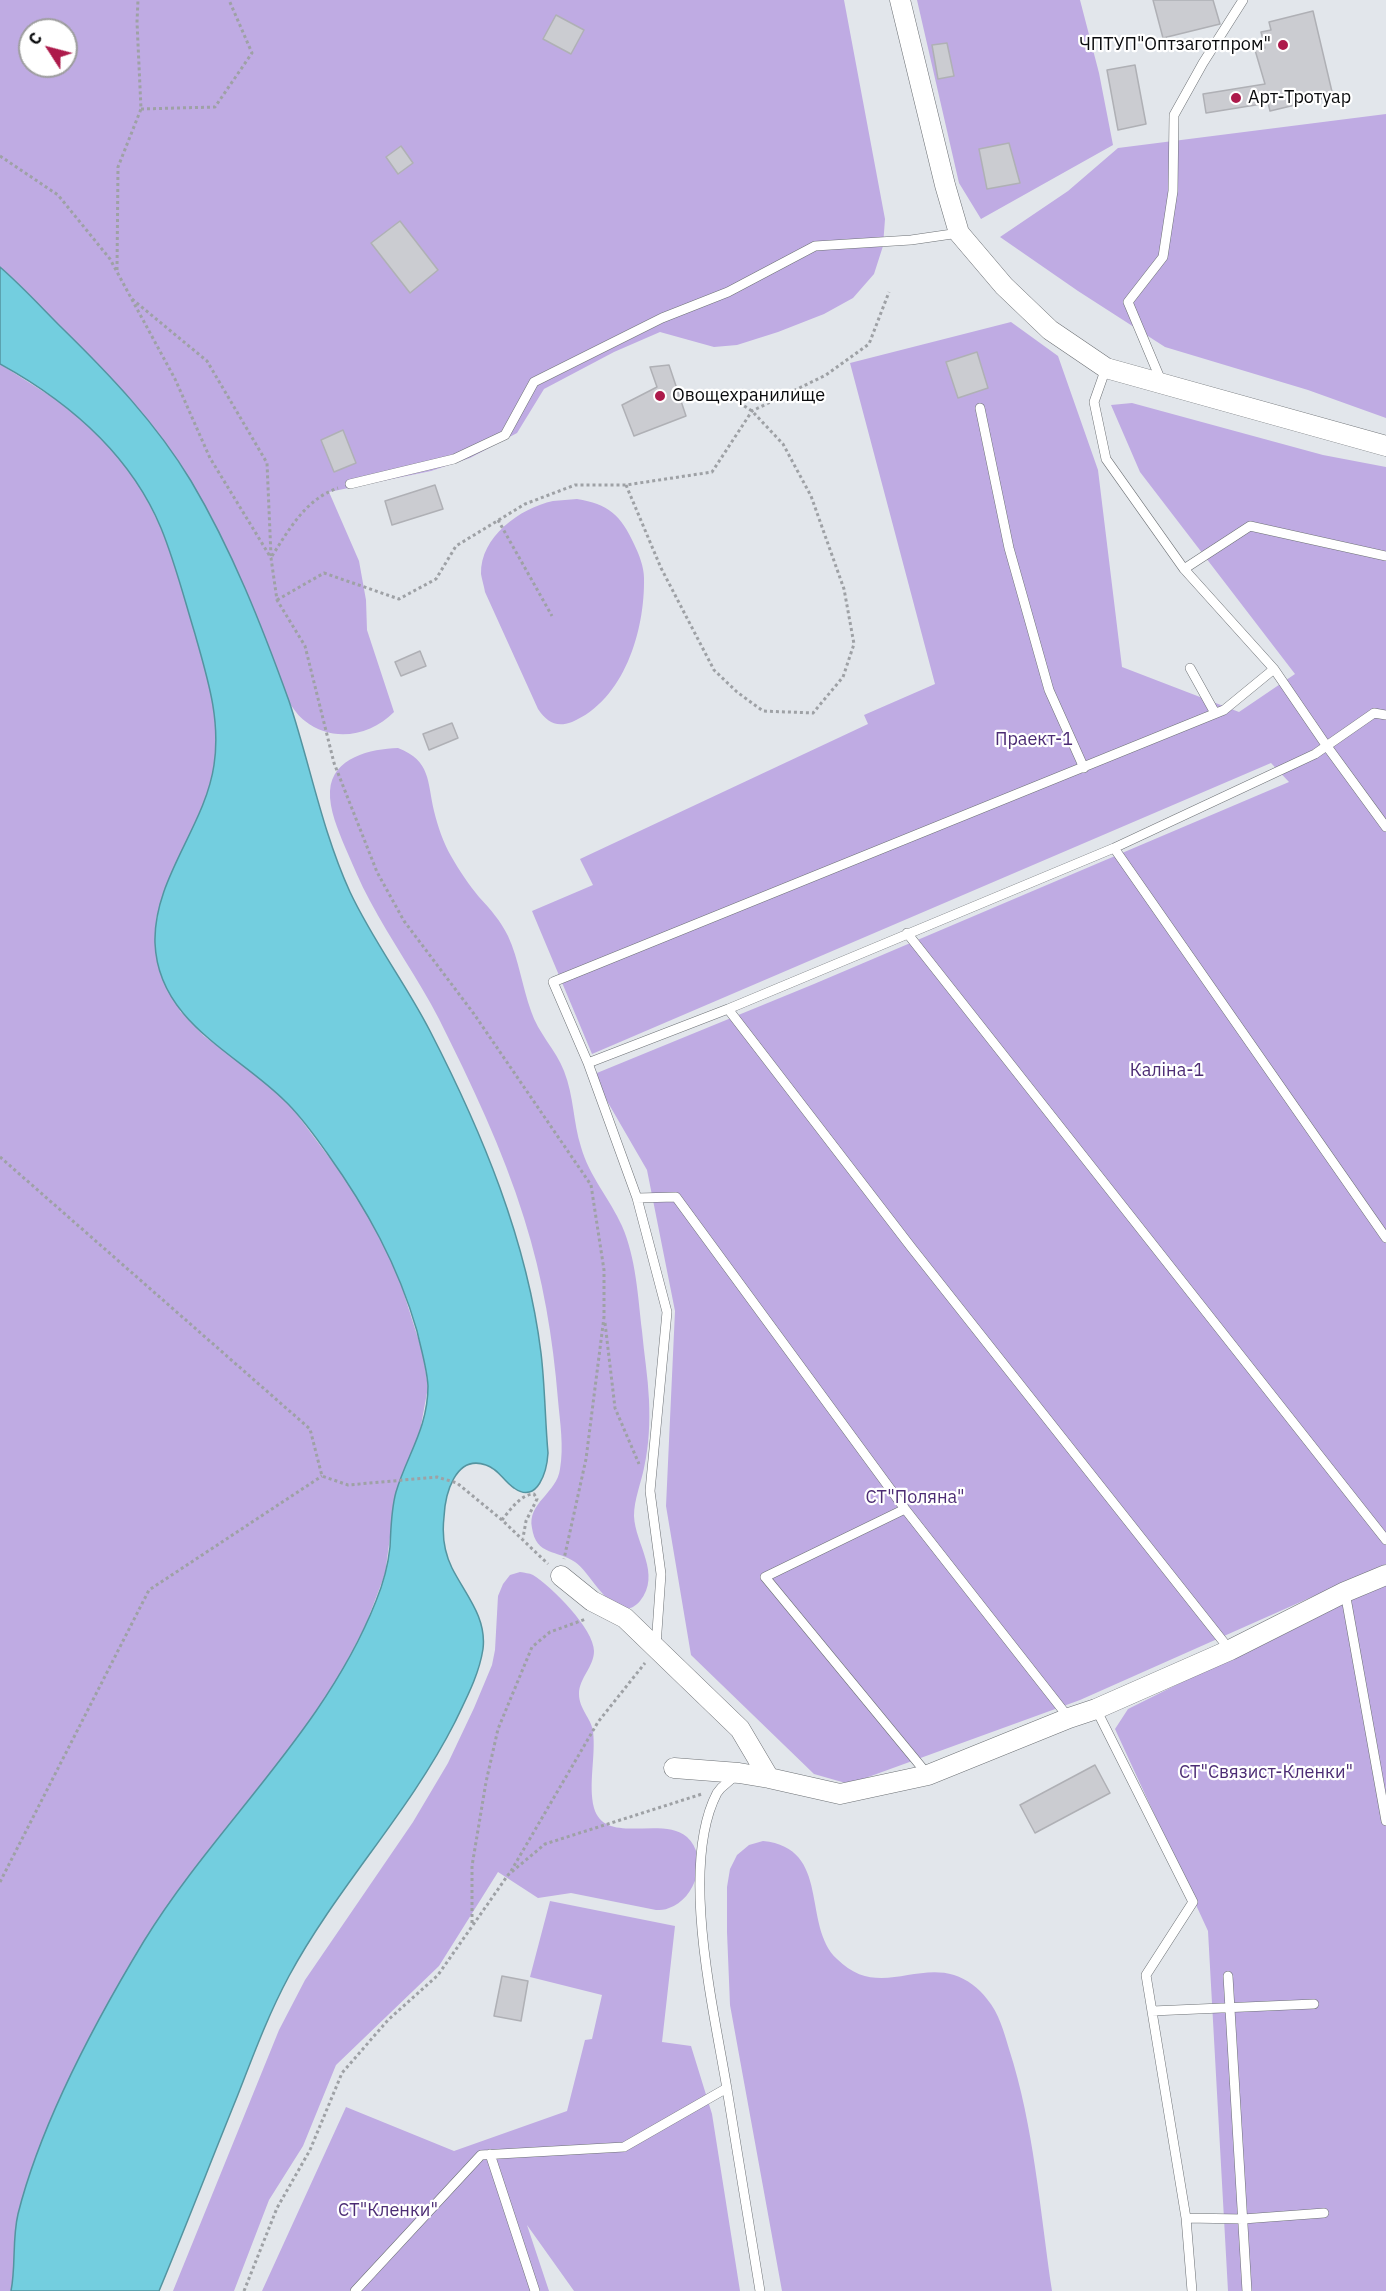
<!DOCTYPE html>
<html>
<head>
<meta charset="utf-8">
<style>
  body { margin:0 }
  #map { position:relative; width:1386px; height:2291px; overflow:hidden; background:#e2e6eb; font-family:"IBM Plex Sans",sans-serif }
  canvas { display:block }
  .north { position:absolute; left:18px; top:18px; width:60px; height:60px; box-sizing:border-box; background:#fff; border:2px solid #9d9d9e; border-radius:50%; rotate:306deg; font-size:16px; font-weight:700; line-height:24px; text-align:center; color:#0a0b0d }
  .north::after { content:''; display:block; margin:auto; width:21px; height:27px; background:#ad1a4b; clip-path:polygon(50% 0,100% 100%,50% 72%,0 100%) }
</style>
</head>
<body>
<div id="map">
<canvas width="1386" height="2291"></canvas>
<div class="north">С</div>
</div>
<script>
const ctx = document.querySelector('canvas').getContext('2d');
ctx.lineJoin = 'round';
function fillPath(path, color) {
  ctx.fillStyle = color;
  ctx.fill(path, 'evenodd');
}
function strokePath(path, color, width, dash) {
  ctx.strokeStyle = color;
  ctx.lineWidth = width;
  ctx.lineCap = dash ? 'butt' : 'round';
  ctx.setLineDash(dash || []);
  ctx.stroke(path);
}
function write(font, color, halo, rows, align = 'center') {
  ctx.font = font + ' "IBM Plex Sans",sans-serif';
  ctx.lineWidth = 4.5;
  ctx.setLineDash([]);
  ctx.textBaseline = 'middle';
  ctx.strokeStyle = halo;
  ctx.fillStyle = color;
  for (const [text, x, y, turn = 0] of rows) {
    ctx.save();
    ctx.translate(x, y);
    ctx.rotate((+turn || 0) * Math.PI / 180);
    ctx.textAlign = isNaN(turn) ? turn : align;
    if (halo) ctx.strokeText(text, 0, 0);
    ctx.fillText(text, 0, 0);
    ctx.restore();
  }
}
const green = new Path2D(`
  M 0,0 L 844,0 L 885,219 L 883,246 L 874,274 L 853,298 L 824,314 L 778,332 L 737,345 L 714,347 L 660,332 L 614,352 L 544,389 L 517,433 L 470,458 L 431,471 L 329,492 L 359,561 L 366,600 L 367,630 L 394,712 C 370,736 333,743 305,721 C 299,717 294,709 289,703 C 261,627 233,549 190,480 C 156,423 110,377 64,331 C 43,310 23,286 0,267 ZM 30,30 L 66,30 L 66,66 L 30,66 Z
  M 917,0 L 1080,0 L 1099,73 L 1113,145 L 981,219 L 959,183 Z
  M 1386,114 L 1386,418 L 1308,390 L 1165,347 L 1078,291 L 1000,237 L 1068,191 L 1118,148 Z
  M 1011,322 L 1058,356 L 1098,470 L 1122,667 L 1239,712 L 1295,674 L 1140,472 L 1111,405 L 1132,403 L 1323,455 L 1386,467 L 1386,1564 L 1080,1700 L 849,1784 L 814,1774 L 691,1655 L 666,1506 L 675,1311 L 647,1170 L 592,1075 L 814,984 L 1289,782 L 1271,763 L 592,1054 L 532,911 L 593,885 L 580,859 L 868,724 L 864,715 L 935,684 L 850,363 Z
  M 0,364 L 55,399 L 93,429 L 121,460 L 143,492 L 160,526 L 174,562 L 213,697 L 216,731 L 215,763 L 207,797 L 166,888 L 156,918 L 180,1011 L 204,1036 L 260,1078 L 290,1105 L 355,1192 L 386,1247 L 399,1278 L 423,1354 L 428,1387 L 418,1442 L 396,1493 L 385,1574 L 366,1624 L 335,1684 L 316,1715 L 185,1882 L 148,1934 L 94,2029 L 70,2077 L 47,2132 L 11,2291 L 0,2291 Z
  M 577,499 C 608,504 621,515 634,544 C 639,554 644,567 644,578 C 645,631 624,700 572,722 C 556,728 547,722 538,709 L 485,592 C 484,586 482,580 481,574 C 480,537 520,508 553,501 C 561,500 569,500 577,499 Z
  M 398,748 C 431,761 427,781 434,811 C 438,827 443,842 451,856 C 459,870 469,885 479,897 C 491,910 500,920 508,936 C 519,960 522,986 531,1011 C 538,1033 556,1050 564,1071 C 574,1096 573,1122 581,1147 C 589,1176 610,1199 622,1226 C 636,1258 638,1297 642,1331 C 644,1354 648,1377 649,1400 C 650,1423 649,1445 644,1468 C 641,1483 634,1500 634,1516 C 635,1544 662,1574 640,1601 C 616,1629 592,1573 575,1562 C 558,1550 536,1556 532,1528 C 527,1503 557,1493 560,1469 C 564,1447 560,1422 558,1400 C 553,1338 543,1278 524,1218 C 503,1150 471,1083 439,1019 C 418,978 391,941 370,901 C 360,883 353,865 345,847 C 338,830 329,809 330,791 C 332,757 371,749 398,748 Z
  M 520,1572 C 525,1573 529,1573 533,1575 C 552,1587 594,1629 594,1651 C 594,1667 579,1678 579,1694 C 579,1709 591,1718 593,1731 C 596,1757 588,1784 594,1808 C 605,1846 662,1815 687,1837 C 709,1857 696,1899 669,1908 C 665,1910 660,1910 656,1910 L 571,1893 L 538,1898 L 498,1872 L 439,1966 L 336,2065 L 303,2146 L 269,2200 L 234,2291 L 173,2291 L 279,2030 L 305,1980 L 413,1822 L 448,1763 L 474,1708 L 492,1665 L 495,1650 L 498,1596 L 503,1584 L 510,1575 Z
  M 1386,1584 L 1386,2291 L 1228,2291 L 1208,1931 L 1115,1729 L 1128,1709 L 1357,1595 Z
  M 763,1841 C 832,1848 801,1925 837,1959 C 876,1998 913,1963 954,1975 C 967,1979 979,1988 987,1999 C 999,2013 1004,2032 1009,2049 C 1034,2126 1040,2211 1052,2291 L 782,2291 L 730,2005 L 727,1932 L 727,1887 L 730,1869 L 737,1855 L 749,1845 Z
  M 550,1901 L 675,1926 L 662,2042 L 691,2046 L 712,2114 L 740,2291 L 574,2291 L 527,2225 L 549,2291 L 262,2291 L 346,2107 L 454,2151 L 567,2111 L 585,2040 L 592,2039 L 602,1995 L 530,1977 Z`);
const water = new Path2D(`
  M 0,267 C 22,286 41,307 62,328 C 110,375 156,423 191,481 C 232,550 262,626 289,701 C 310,764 322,831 350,892 C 373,941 406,984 430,1031 C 482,1132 527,1240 541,1353 C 545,1386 545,1420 548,1453 C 547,1470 538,1505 514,1488 C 503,1481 499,1469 486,1465 C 455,1454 445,1495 444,1517 C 442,1534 444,1552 452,1568 C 465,1594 487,1617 483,1649 C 479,1675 466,1699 455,1722 C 409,1813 337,1887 289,1976 C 268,2015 253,2056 237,2097 C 211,2161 186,2226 159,2291 L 11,2291 C 16,2266 12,2239 18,2214 C 41,2122 95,2022 144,1941 C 216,1824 325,1731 376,1601 C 383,1584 388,1566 390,1547 C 391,1529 391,1510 396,1492 C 407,1455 428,1428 428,1386 C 427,1368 421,1349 417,1331 C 398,1265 367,1209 327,1153 C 314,1135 301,1116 285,1101 C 237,1053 158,1022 155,943 C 153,879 205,827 214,765 C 221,719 207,677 195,634 C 184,598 175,562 161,528 C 130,454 69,402 0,364 Z`);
const building = new Path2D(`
  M 1153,0 L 1213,0 L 1220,24 L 1163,38 Z
  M 1313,11 L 1333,96 L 1270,111 L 1268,103 L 1206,113 L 1203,94 L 1265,84 L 1255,50 L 1265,48 L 1261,32 L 1271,30 L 1269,22 Z
  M 556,15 L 584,30 L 571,54 L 543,39 Z
  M 947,43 L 954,76 L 938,79 L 932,45 Z
  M 1135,65 L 1146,124 L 1118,130 L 1107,70 Z
  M 1009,143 L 1020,183 L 987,189 L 979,149 Z
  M 401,146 L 413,163 L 398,174 L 386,157 Z
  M 400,221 L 438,270 L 410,293 L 371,243 Z
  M 977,352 L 988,388 L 958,398 L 946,362 Z
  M 669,365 L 686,416 L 634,436 L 622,405 L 657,387 L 650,367 Z
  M 343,430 L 356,463 L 334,472 L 321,440 Z
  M 435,485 L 443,509 L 392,525 L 385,501 Z
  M 420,651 L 426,666 L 401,676 L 395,662 Z
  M 452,723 L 458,738 L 429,750 L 423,734 Z
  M 1095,1765 L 1110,1793 L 1035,1833 L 1020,1805 Z
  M 502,1976 L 528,1981 L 521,2021 L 494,2016 Z`);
const path = new Path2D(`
  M 141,109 L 215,107 L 252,53 L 229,0
  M 0,156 L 58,195 L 110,259 L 175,379 L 210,458 L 271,558 L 277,600 L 305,646 L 334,763 L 377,872 L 404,921 L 474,1014 L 591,1185 L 604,1270 L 604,1317 L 586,1459 L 564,1559
  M 117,270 L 118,167 L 141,109 L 137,22 L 138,0
  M 132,299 L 207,361 L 267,463 L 271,556
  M 626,485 L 661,568 L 714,670 L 737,692 L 763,711 L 813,713 L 843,677 L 854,644 L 844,589 L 811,496 L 783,444 L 752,411 L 732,398
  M 498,520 L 552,616
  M 272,556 C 290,528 306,499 338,488
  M 277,600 L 324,573 L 399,599 L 436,579 L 456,546 L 525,504 L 575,485 L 626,485 L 712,472 L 752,411 L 826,375 L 869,344 L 889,292
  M 0,1157 L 310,1429 L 322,1476 L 348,1485 L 437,1477 L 457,1483 L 502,1520 L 548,1564
  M 605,1323 L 615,1408 L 639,1464
  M 502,1520 C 510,1510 521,1494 534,1494 L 537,1499 L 526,1521 L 523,1538
  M 511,1871 L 598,1722 L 645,1663
  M 0,1882 L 149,1590 L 322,1476
  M 472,1923 L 472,1866 L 486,1782 L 498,1729 L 532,1647 L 550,1632 L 586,1619
  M 244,2291 L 277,2208 L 310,2150 L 342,2073 L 388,2020 L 438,1975 L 508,1875 L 545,1844 L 702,1794`);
const lane = new Path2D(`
  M 1106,368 L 1094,402 L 1106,459 L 1184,569 L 1274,669 L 1326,745 L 1386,827
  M 1162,383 L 1128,302 L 1163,257 L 1173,191 L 1174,115 L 1203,63 L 1243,0
  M 980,408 L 1009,548 L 1049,690 L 1084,768
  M 350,484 L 454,459 L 505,435 L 534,382 L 662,318 L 728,292 L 815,246 L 911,240 L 959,233
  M 1184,569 L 1250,526 L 1386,556
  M 1190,668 L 1215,713
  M 1114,848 L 1386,1238
  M 907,933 L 1386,1540
  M 728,1009 L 911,1247 L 1230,1650
  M 588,1063 L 728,1009 L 1114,848 L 1315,754 L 1374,713 L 1386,715
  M 637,1198 L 676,1197 L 905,1509 L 1069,1718
  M 905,1509 L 765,1577 L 928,1775
  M 1345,1592 L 1386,1821
  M 656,1646 L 661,1574 L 650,1491 L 667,1312 L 637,1198 L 588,1063 L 553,982 L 1224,710 L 1274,669
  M 1096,1709 L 1193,1902 L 1146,1975 L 1186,2218 L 1192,2291
  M 736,1775 L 721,1788 L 717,1793 C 679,1866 714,2010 727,2089 C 738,2156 749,2224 760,2291
  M 1228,1976 L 1247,2291
  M 1152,2011 L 1314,2004
  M 490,2154 L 535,2291
  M 1186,2218 L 1243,2219 L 1324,2213
  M 355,2291 L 481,2155 L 624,2147 L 727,2088`);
const street = new Path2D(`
  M 900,0 L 945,185 L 959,233 L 1004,286 L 1050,330 L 1106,368 L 1386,446
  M 561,1576 L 592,1601 L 625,1618 L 740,1729 L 769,1778 L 840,1794 L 928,1775 L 1069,1718 L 1096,1709 L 1230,1650 L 1345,1592 L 1386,1575
  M 674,1768 L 739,1773 L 769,1778`);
const markers = [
  [1283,45,6,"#ad1a4b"],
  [1236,98,6,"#ad1a4b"],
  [660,396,6,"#ad1a4b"]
];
const poiNames = [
  ["ЧПТУП\"Оптзаготпром\"",1271,45,"right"],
  ["Арт-Тротуар",1248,98],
  ["Овощехранилище",672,396]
];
const parkNames = [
  ["Праект-1",1034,740],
  ["Каліна-1",1167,1071],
  ["СТ\"Поляна\"",915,1498],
  ["СТ\"Связист-Кленки\"",1266,1773],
  ["СТ\"Кленки\"",388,2211]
];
fillPath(green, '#bfabe3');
fillPath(water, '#73cedf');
strokePath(water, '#5494a0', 1.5);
fillPath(building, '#cbccd1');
strokePath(building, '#afb0b5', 1.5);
strokePath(lane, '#6d7175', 10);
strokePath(street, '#6d7175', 21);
strokePath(path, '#9ea1a5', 3, [3, 3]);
strokePath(lane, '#fff', 9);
strokePath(street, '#fff', 20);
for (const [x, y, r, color] of markers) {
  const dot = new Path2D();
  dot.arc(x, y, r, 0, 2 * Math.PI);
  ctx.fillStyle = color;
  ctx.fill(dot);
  strokePath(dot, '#fff', 2);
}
write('18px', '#0a0b0d', '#fff', poiNames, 'left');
write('18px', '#4c2c74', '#fff', parkNames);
</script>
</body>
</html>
